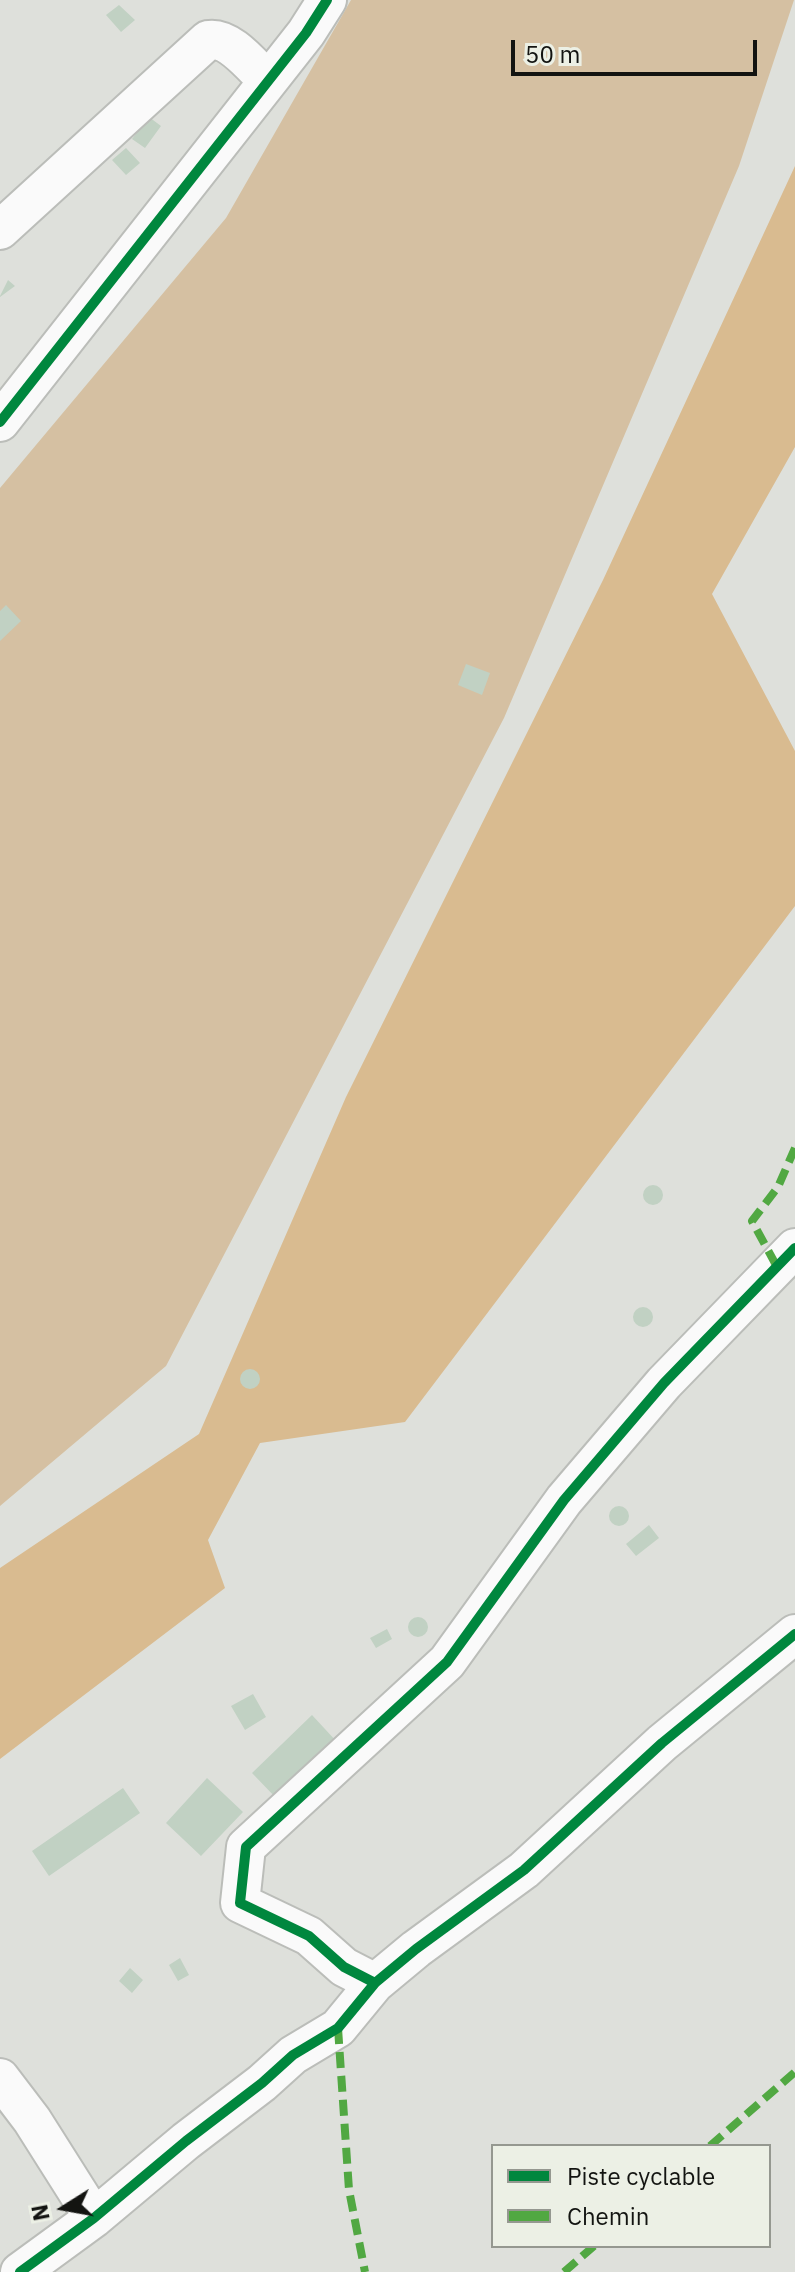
<!DOCTYPE html>
<html>
<head>
<meta charset="utf-8">
<style>
  body { margin:0 }
  #map { position:relative; width:795px; height:2272px; overflow:hidden; background:#dee0db; font-family:"IBM Plex Sans",sans-serif }
  canvas { display:block }
  .legend { position:absolute; left:491px; top:2144px; width:280px; height:104px; box-sizing:border-box; background:#ecf0e5; border:2px solid #959890; margin:0; padding:10px 14px; list-style:none; font-size:24px; color:#131411 }
  .legend li { display:flex; align-items:center; gap:16px; height:40px }
  .legend b { width:40px; border:2px solid #959890 }
  .north { position:absolute; left:24px; top:2168px; width:80px; height:80px; -webkit-text-stroke:6px #ecf0e5; paint-order:stroke; rotate:259deg; font-size:22px; font-weight:700; line-height:32px; text-align:center; color:#131411 }
  .north::after { content:''; display:block; margin:auto; width:28px; height:36px; background:#131411; clip-path:polygon(50% 0,100% 100%,50% 72%,0 100%) }
  .scale { position:absolute; left:511px; top:40px; width:246px; height:36px; box-sizing:border-box; border:4px solid #131411; border-top:0; padding-left:10px; font-size:24px; line-height:28px; white-space:nowrap; color:#131411; -webkit-text-stroke:6px #ecf0e5; paint-order:stroke }
</style>
</head>
<body>
<div id="map">
<canvas width="795" height="2272"></canvas>
<ul class="legend">
<li><b style="height:10px;background:#00873e"></b>Piste cyclable</li>
<li><b style="height:10px;background:#51a842"></b>Chemin</li>
</ul>
<div class="north">N</div>
<div class="scale">50 m</div>
</div>
<script>
const ctx = document.querySelector('canvas').getContext('2d');
ctx.lineJoin = 'round';
function fillPath(path, color) {
  ctx.fillStyle = color;
  ctx.fill(path, 'evenodd');
}
function strokePath(path, color, width, dash) {
  ctx.strokeStyle = color;
  ctx.lineWidth = width;
  ctx.lineCap = dash ? 'butt' : 'round';
  ctx.setLineDash(dash || []);
  ctx.stroke(path);
}
const green = new Path2D(`
  M 351,0 L 794,0 L 739,166 L 504,718 L 166,1366 L 0,1506 L 0,488 L 226,218 Z`);
const forest = new Path2D(`
  M 795,166 L 795,447 L 712,594 L 795,751 L 795,906 L 405,1422 L 260,1443 L 208,1540 L 225,1588 L 0,1759 L 0,1568 L 199,1434 L 346,1097 L 603,580 Z`);
const building = new Path2D(`
  M 119,5 L 135,20 L 121,32 L 106,15 Z
  M 149,117 L 161,126 L 145,148 L 132,139 Z
  M 126,148 L 140,163 L 126,175 L 112,160 Z
  M 8,280 L 15,286 L 0,297 L 0,296 Z
  M 6,605 L 21,621 L 0,641 L 0,611 Z
  M 466,664 L 490,673 L 482,695 L 458,685 Z
  M643 1195a10 10 0 1 1 20 0a10 10 0 1 1-20 0Z
  M633 1317a10 10 0 1 1 20 0a10 10 0 1 1-20 0Z
  M240 1379a10 10 0 1 1 20 0a10 10 0 1 1-20 0Z
  M609 1516a10 10 0 1 1 20 0a10 10 0 1 1-20 0Z
  M 649,1525 L 659,1538 L 636,1556 L 626,1544 Z
  M408 1627a10 10 0 1 1 20 0a10 10 0 1 1-20 0Z
  M 387,1629 L 392,1639 L 376,1648 L 370,1638 Z
  M 253,1694 L 266,1717 L 245,1730 L 231,1706 Z
  M 312,1715 L 337,1742 L 277,1799 L 252,1773 Z
  M 207,1778 L 243,1812 L 201,1856 L 166,1823 Z
  M 123,1788 L 140,1813 L 49,1876 L 32,1851 Z
  M 180,1958 L 189,1975 L 178,1981 L 169,1965 Z
  M 130,1968 L 143,1980 L 132,1993 L 119,1981 Z`);
const minor = new Path2D(`
  M 0,230 L 208,40 C 230,36 253,67 268,81
  M 0,422 L 306,33 L 327,0
  M 375,1983 L 344,1967 L 309,1936 L 240,1903 L 246,1847 L 447,1662 L 564,1500 L 664,1383 L 795,1248
  M 0,2078 L 32,2120 L 94,2218
  M 20,2272 L 94,2218 L 186,2141 L 262,2083 L 293,2055 L 338,2028 L 375,1983 L 416,1949 L 524,1870 L 662,1743 L 795,1634`);
const quiet = new Path2D(`
  M 776,1265 L 752,1221 L 778,1187 L 795,1148
  M 338,2028 L 349,2190 L 365,2272
  M 710,2146 L 795,2072
  M 564,2272 L 594,2246`);
const cycleway = new Path2D(`
  M 0,422 L 306,33 L 327,0
  M 375,1983 L 344,1967 L 309,1936 L 240,1903 L 246,1847 L 447,1662 L 564,1500 L 664,1383 L 795,1248
  M 20,2272 L 94,2218 L 186,2141 L 262,2083 L 293,2055 L 338,2028 L 375,1983 L 416,1949 L 524,1870 L 662,1743 L 795,1634`);
fillPath(green, '#d5c0a2');
fillPath(forest, '#d9bb90');
fillPath(building, '#c1d1c3');
strokePath(minor, '#bbbdb9', 42);
strokePath(minor, '#fafafa', 38);
strokePath(quiet, '#51a842', 8, [16, 8]);
strokePath(cycleway, '#00873e', 10);
</script>
</body>
</html>
